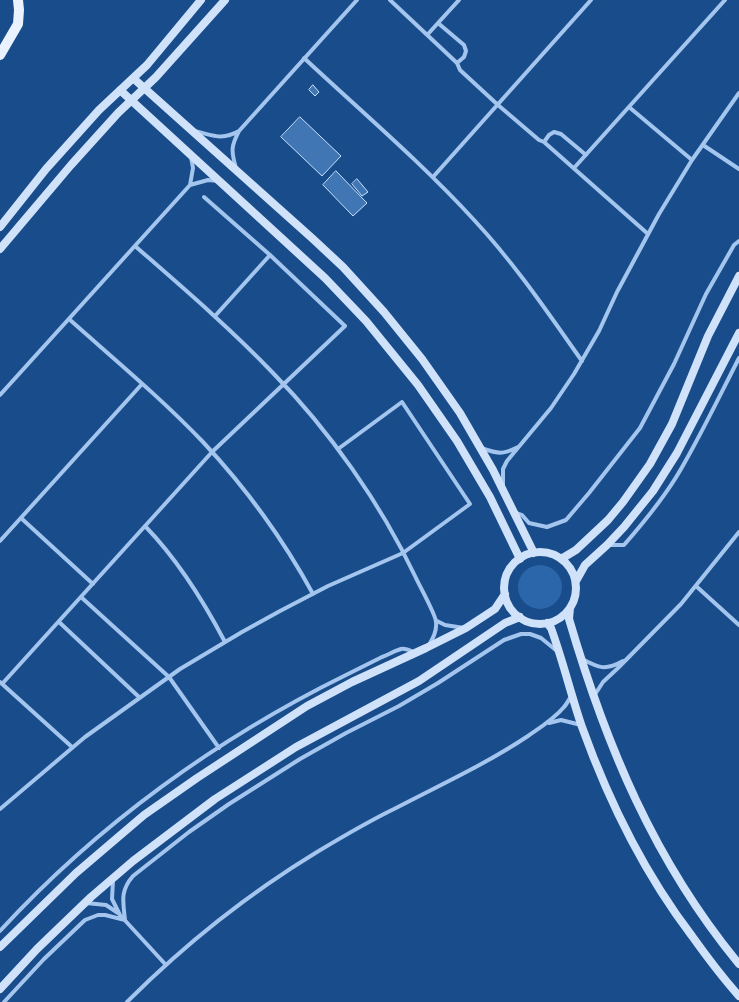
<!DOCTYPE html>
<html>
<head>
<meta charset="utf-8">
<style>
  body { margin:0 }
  canvas { display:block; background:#184c8b }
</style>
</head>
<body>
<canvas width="739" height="1002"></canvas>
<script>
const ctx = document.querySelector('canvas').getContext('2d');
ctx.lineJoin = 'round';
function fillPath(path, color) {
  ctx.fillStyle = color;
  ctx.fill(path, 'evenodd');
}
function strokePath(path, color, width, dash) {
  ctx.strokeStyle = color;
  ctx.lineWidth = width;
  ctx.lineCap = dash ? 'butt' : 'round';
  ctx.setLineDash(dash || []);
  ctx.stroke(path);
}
const green = new Path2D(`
  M518 587a22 22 0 1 1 44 0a22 22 0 1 1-44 0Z`);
const building = new Path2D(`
  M 313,85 L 319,92 L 315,96 L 309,90 Z
  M 300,117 L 341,156 L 322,176 L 281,137 Z
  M 336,171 L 367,203 L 353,216 L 323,185 Z
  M 357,179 L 368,192 L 362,196 L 352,184 Z`);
const minor = new Path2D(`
  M 390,0 L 457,63 L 460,70 L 498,105 L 539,140 L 544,142 L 648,234
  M 438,23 L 464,45 L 466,51 L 464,57 L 457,63
  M 428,34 L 459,0
  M 304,58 C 362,112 422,163 475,221 C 515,264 548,313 582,361
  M 629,107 L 692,160
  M 194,131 C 213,135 221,141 239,131
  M 544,142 L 549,135 L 554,132 L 561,134 L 586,155
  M 703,145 L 739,169
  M 236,168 C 231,151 231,146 239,131 L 357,0
  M 574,168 L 725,0
  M 433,177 L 591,0
  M 190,185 L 208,180 L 219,181
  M 135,246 C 182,287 230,328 273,373 C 329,430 381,504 415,576 C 419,585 436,615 436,622 C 437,631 433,638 429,645
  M 215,316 L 270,255
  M 69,319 C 114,359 161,398 203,442 C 246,488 283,539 313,594
  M 0,395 L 190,185 L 193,168 L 191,157
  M 481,448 C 499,454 502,455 518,447
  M 503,485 L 503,469 L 507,461 L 551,408 L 574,374 L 599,331 L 617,292 L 659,214 L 692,160 L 739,93
  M 514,512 L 522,515 L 529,523 L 547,527 L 566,520 L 589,493 L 640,428 L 674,364 L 706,294 L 734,245 L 739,241
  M 21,518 L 93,584
  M 145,526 C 177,559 204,602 225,642
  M 0,541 L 142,384
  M 607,545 L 624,545 C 645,521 665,497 681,469 C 702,433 720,395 739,358
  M 696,586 L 739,625
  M 81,597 L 169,677 L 219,748
  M 437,621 L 445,625 L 464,628
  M 59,622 L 139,697
  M 582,659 C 599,668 605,671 623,661
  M 0,682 L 72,747
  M 2,684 L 212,452 L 345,326 L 270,255 L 204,197
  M 594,696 L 603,682 L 618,668 L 681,604 L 739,532
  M 549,723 L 561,720 L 581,725
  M 0,809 L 85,737 L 180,669 L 242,632 L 280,611 L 328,586 L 403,553 L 470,504 L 402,402 L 338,449
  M 113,880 L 112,899 L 120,915 L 166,965
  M 86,903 L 106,905 L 118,913
  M 0,931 C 97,825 218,738 346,675 C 358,669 370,663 382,657 C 388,655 394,651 401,649 C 406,648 411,651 416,653
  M 4,1002 L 44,959 L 85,920 L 98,915 L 105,915 L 125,920 C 123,901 120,891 133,876 L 189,832 L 229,804 L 300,759 L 346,733 L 399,706 L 438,683 L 504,640 L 521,634 L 530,634 L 541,638 L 557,651
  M 127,1002 C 184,945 248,894 317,852 C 342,837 369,821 396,808 C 440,785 486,764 528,736 C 541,727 554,719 564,707 C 567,704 569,699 572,695`);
const secondary = new Path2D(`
  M 133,78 L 313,239 L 343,267 L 384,312 L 422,359 L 460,413 L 493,470 L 534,553
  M 120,90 L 325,278 L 366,321 L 418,385 L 457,441 L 490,497 L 520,559
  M 0,227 L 46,169 L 99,110 L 147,65 L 201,0
  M 0,249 L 71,165 L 118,113 L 156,77 L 225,0
  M504 588a36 36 0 1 1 72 0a36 36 0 1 1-72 0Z
  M 561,559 L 576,550 L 608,520 L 623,502 L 650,464 L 672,424 L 708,336 L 739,276
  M 576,581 L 585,565 L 607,545 L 624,527 L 653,491 L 677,453 L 739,333
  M 570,608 L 569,619 C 606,745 654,861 739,964
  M 547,623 L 551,628 C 563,661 571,695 582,727 C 609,802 644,873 692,936 C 707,957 722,977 739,996
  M 0,947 L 76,873 L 144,815 L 197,778 L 307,706 L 352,682 L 426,648 L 466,628 L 495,609 L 505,594
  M 0,989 L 37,949 L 91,897 L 133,861 L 215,799 L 296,747 L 419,681 L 505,623 L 520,617`);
const primary = new Path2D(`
  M 0,55 L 18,24 L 19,10 L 18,0`);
fillPath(green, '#2b66aa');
fillPath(building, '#4176b4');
strokePath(building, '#c9e0fa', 1);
strokePath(minor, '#a3c5ee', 4);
strokePath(secondary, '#d0e2fa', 8);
strokePath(primary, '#eaf2ff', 10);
</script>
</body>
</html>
